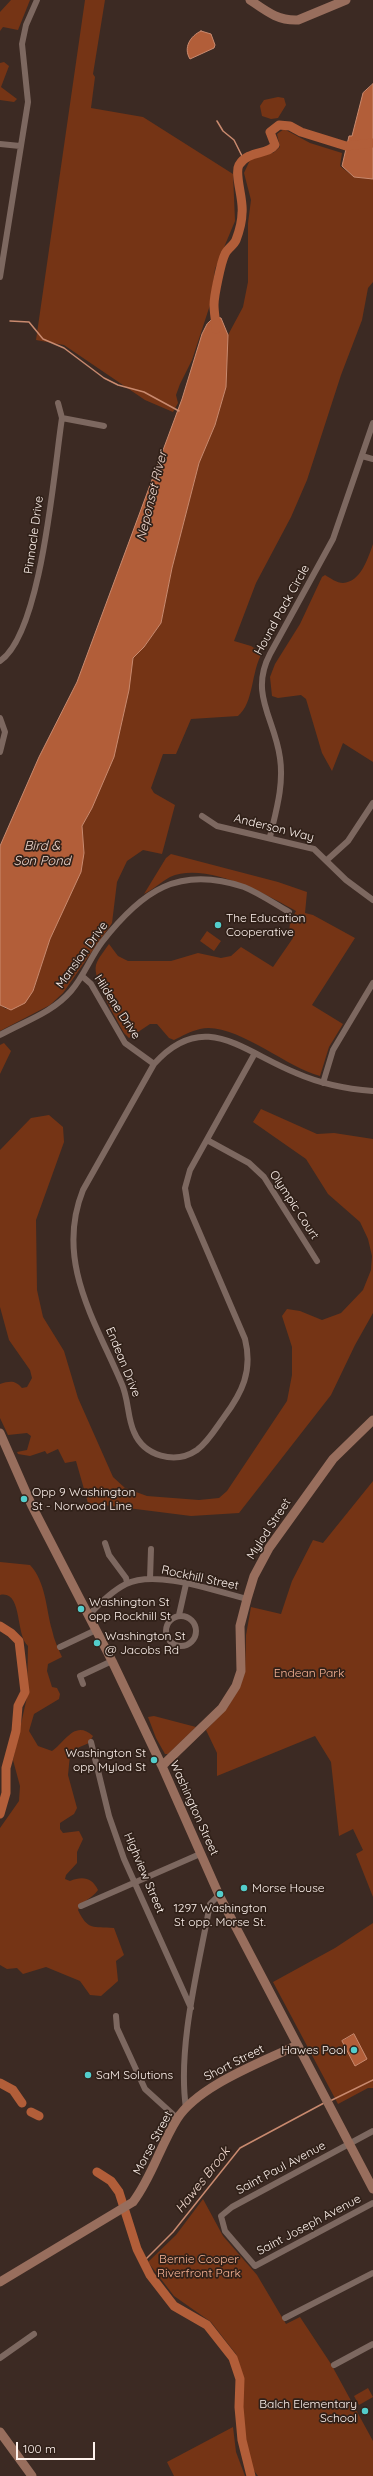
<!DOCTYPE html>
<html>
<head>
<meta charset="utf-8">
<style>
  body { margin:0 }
  #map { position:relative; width:373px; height:2476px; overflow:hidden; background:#3c2a23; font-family:Quicksand,sans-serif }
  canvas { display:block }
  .scale { position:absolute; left:16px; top:2442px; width:79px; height:18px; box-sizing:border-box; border:2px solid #fef2ed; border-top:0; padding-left:5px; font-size:12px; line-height:14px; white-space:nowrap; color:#fef2ed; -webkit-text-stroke:3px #312119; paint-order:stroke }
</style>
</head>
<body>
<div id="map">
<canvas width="373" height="2476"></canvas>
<div class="scale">100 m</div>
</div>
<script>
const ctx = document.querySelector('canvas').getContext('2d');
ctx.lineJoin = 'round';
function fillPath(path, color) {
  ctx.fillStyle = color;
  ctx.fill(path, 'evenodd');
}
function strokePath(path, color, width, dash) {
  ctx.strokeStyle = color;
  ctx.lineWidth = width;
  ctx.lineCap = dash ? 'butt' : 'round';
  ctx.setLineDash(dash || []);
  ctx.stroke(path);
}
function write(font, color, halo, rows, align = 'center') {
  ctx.font = font + ' Quicksand,sans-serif';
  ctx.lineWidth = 3.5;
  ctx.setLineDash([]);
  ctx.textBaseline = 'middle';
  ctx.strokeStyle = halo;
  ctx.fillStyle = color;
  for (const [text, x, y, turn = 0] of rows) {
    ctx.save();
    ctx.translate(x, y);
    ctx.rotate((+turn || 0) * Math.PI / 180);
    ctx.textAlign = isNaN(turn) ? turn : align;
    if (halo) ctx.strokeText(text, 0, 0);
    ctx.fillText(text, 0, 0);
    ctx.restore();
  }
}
const green = new Path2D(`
  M 11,0 L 30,0 L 18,30 L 3,27 L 0,31 L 0,12 Z
  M 85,0 L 105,0 L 93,74 L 95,77 L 91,108 L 143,117 L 233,174 L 235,221 L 215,269 L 210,305 L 192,360 L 180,384 L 176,395 L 178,403 L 173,412 L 145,400 L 64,345 L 36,340 Z
  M 4,62 L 9,66 L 1,87 L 17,99 L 14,102 L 0,100 L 0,63 Z
  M 278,97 L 284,98 L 286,105 L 278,118 L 271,119 L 262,116 L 260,106 L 264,100 Z
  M 284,129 L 310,143 L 342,153 L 340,166 L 354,177 L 373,179 L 373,282 L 368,288 L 362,320 L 341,375 L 307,480 L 291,517 L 256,583 L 234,641 L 251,646 L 262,653 C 251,672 254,703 238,716 L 191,719 L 176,754 L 163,754 L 151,788 L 154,793 L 175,805 L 162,854 L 143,850 L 127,861 L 117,882 L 112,923 L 63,993 L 50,1005 L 0,1031 L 0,1005 L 6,1009 L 33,991 L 50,939 L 84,853 L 82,826 L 92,808 L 120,731 L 133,658 L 144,647 L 161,623 L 172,568 L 199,463 L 215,425 L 226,387 L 228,335 L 243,307 L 248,282 L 248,223 L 251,200 L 244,173 L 250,160 L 263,154 L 273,153 L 280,147 L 277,134 Z
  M 373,544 L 373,762 L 343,743 L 332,771 L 322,753 L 306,699 L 301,695 L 278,698 L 272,696 L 270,677 L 275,664 L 300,624 L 322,577 L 325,575 C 330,578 337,583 343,583 C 361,582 368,558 373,544 Z
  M 171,854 L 278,882 L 307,892 L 305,913 L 313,915 L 355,938 L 312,1005 L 343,1024 L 329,1047 L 320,1076 C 285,1067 234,1021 200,1029 C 191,1031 182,1036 174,1040 L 169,1038 L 157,1024 L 150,1024 L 129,1038 L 124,1033 C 117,1020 92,979 96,965 C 98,958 105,950 109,944 L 118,956 L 128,961 L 171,961 L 198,953 L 221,958 L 231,956 L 241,947 L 273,967 L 293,938 L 289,934 L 290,922 L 296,911 C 266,894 205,861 170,877 C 161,882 154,889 144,894 L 166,858 Z
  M 207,931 L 221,941 L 214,951 L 200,941 Z
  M 4,1043 L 11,1051 L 0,1074 L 0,1045 Z
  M 261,1109 L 317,1134 L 334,1133 L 373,1139 L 373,1313 L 355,1345 L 331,1395 L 239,1513 L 191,1516 L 88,1503 L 76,1461 L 65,1463 L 58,1449 L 47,1454 L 45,1451 L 30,1456 L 18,1454 L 17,1452 L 27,1450 L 31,1436 L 27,1433 L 8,1435 L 0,1418 L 0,1384 C 10,1381 15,1380 22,1388 L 27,1387 L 32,1378 L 30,1370 L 9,1340 L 0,1307 L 0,1150 L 31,1118 L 49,1115 L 63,1127 L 64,1142 L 36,1220 L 37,1290 L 43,1317 L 64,1351 L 78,1398 L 113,1477 L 125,1488 L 147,1496 L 199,1500 L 219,1498 L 227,1491 L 287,1401 L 292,1375 L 292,1347 L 282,1316 L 287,1309 L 300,1311 L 322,1320 L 341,1313 L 363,1290 L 371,1270 L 372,1256 L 368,1239 L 360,1222 L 328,1194 L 306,1159 L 253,1122 Z
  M 373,1481 L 373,1897 L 356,1854 L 363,1850 L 353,1829 L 339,1836 L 331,1762 L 315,1736 L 217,1776 L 217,1753 L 206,1730 L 228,1707 L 240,1686 L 245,1672 L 246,1635 L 251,1607 L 281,1614 L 292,1581 L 313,1540 L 323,1543 Z
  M 0,1562 L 30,1565 C 46,1582 46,1609 52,1630 C 54,1640 58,1648 62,1657 L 48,1664 L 47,1671 L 52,1687 L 57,1688 L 60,1694 L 59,1699 L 34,1714 L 29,1731 L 38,1746 L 52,1751 C 65,1742 75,1719 93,1736 L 89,1743 L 75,1749 L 70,1755 L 68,1775 L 77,1808 L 74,1814 L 60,1823 L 60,1829 L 63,1833 L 79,1831 L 83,1839 L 77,1852 L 77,1863 L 66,1875 L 65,1879 L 70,1881 C 82,1876 92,1877 98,1890 C 92,1899 82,1900 78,1910 C 88,1931 93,1926 114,1928 L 124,1955 L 116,1961 L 118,1981 L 101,1996 L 90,1995 L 80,1981 L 46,1967 L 23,1974 L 17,1968 L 7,1969 L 0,1965 L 0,1828 L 19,1801 L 20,1786 L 13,1760 L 27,1697 L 28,1646 C 15,1635 23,1590 0,1595 Z
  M 154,1716 L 196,1727 L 168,1754 L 165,1754 L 156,1738 L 148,1717 Z
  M 373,1923 L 373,2088 L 368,2088 L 338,2104 L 273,1982 L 335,1948 Z
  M 203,2199 L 223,2236 L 257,2275 L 286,2324 L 300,2317 L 331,2364 L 373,2441 L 373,2476 L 258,2476 L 249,2464 L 242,2414 L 243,2376 L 236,2354 L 211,2322 L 174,2296 L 148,2262 L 176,2235 Z
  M 368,2388 L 373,2397 L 359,2405 L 354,2396 Z
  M 233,2427 L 236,2452 L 245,2476 L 174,2476 L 167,2462 Z`);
const water = new Path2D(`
  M 201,31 L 211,34 L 215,45 L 214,48 L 190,59 C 183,48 190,36 201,31 Z
  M 373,84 L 373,179 L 354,177 L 342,166 L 349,136 L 352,136 L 363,93 Z
  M 215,317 L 221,318 L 228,335 L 226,387 L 215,425 L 199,463 L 172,568 L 161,623 L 144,647 L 133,658 L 129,690 L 114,757 L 92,808 L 82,826 L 84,853 L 81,872 L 50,939 L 33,991 L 25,1003 L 11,1010 L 0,1005 L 0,846 L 39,757 L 77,682 L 182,399 L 202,334 L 207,324 Z
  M 354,2034 L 367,2059 L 355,2066 L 342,2041 Z`);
const stream = new Path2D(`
  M 217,121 L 223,131 L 234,140 L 244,160
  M 10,321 L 29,322 L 43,339 L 64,348 L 104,378 L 118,385 L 144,392 L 179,411
  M 330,2101 L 373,2080
  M 143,2262 L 173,2232 L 240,2148 L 324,2103`);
const river = new Path2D(`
  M 216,329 C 216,321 214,313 214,305 C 214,296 221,262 225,254 C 227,249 234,245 236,240 C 239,232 242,221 242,213 C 244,200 234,174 239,165 C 248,150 268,155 275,145 L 270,132 L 279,125 L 290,126 L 301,132 L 346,146 L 373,143
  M 0,1626 L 11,1633 L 19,1641 L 25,1692 L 18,1706 L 16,1731 L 6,1768 L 6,1793 L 0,1814
  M 0,2083 L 13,2090 L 22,2103
  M 31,2112 L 39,2116
  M 97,2172 L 111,2181 L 119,2192 L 137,2249 L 150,2275 L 174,2306 L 207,2325 L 233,2358 L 240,2379 L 239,2407 L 242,2440 L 251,2476`);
const street = new Path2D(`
  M 0,144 L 20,146
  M 0,277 L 28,102 L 22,44 L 26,25 L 37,0
  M 62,418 L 104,426
  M 362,456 L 373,459
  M 0,661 C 42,633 54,469 62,418 L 58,403
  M 0,718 L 5,732 L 0,752
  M 202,816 L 217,826 L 314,849 L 346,880 L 373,900
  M 270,837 C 276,811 284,785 280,758 C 275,719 249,694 270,654 L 333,539 L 373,423
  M 327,860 L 348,841 L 373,803
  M 82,976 L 91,984 L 125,1043 L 154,1064
  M 0,1035 C 25,1021 52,1013 71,991 C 84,976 90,958 102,942 C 142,891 178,865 244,887 C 259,893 275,904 289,912
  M 255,1053 L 190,1170 L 185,1188 L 188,1206 L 245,1339 C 253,1371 242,1393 224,1417 C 216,1428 208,1442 197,1450 C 175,1465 144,1456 134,1432 C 127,1417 129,1399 121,1382 C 94,1319 55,1260 83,1190 L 154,1064 C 204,1008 243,1052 296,1073 C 321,1084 346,1089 373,1091
  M 323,1083 L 333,1050 L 373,983
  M 207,1140 L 249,1163 L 264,1177 L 317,1261
  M 105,1543 L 109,1555 L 126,1578 L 127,1583
  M 150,1579 L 151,1549
  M 89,1615 C 99,1604 112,1591 126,1584 C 156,1569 215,1591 247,1599
  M 179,1615 L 186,1584
  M166 1631a15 15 0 1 1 30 0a15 15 0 1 1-30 0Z
  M 60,1647 L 96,1630
  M 83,1684 L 80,1676 L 112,1661
  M 91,1742 L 109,1816 L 124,1859 L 191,2008
  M 81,1906 L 200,1854
  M 116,2016 L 117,2028 L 145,2089 L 178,2119
  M 186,2108 C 177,2047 199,1965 210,1904 L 219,1895
  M 373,2131 L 232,2207 L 221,2216 L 225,2231 L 255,2266 L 373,2203
  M 285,2318 L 373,2273
  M 0,2358 L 34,2334
  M 334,2365 L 373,2344`);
const secondary = new Path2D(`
  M 250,0 C 266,11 278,21 298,20 L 346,0
  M 0,1433 L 32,1506 L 112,1661 L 162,1766 L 219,1895 L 373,2189
  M 162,1766 L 222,1708 L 236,1686 L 241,1671 L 240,1626 L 247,1599 L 254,1576 L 269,1548 L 333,1459 L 373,1420
  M 0,2282 L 133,2202 C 152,2177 160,2146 177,2119 C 199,2085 261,2063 297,2045
  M 0,2432 L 32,2476`);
const markers = [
  [218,925,4,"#53cdcb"],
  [24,1499,4,"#53cdcb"],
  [81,1609,4,"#53cdcb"],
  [97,1643,4,"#53cdcb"],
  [154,1760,4,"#53cdcb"],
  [244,1888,4,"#53cdcb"],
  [220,1894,4,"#53cdcb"],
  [354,2050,4,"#53cdcb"],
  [88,2075,4,"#53cdcb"],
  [365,2411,4,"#53cdcb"]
];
const streetNames = [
  ["Pinnacle Drive",34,535,-82],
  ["Hound Pack Circle",282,610,-61],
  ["Anderson Way",274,828,14],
  ["Mansion Drive",82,955,-54],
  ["Hildene Drive",117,1007,57],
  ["Olympic Court",294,1205,57],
  ["Endean Drive",123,1362,68],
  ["Mylod Street",269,1529,-57],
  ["Rockhill Street",200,1578,12],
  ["Washington Street",194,1808,66],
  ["Highview Street",144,1873,67],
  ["Short Street",234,2063,-27],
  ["Morse Street",153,2143,-62],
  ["Saint Paul Avenue",281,2168,-28],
  ["Saint Joseph Avenue",309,2225,-28]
];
const poiNames = [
  ["The Education",226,918],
  ["Cooperative",226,932],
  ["Opp 9 Washington",32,1492],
  ["St - Norwood Line",32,1506],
  ["Washington St",89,1602],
  ["opp Rockhill St",89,1616],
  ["Washington St",105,1636],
  ["@ Jacobs Rd",105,1650],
  ["Washington St",146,1753,"right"],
  ["opp Mylod St",146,1767,"right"],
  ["Morse House",252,1888],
  ["1297 Washington",220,1908,"center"],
  ["St opp. Morse St.",220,1922,"center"],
  ["Hawes Pool",346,2050,"right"],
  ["SaM Solutions",96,2075],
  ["Balch Elementary",357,2404,"right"],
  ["School",357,2418,"right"]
];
const parkNames = [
  ["Endean Park",309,1673],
  ["Bernie Cooper",199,2259],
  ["Riverfront Park",199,2273]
];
const waterNames = [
  ["Neponset River",152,496,-76],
  ["Bird &",42,846],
  ["Son Pond",42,861],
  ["Hawes Brook",203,2180,-52]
];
fillPath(green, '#753415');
fillPath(water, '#b25e39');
strokePath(water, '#c98a6f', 1);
strokePath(stream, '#c98a6f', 1.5);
strokePath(river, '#b25e39', 9);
strokePath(street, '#7d6860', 6);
strokePath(secondary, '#986e5d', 9);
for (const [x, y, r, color] of markers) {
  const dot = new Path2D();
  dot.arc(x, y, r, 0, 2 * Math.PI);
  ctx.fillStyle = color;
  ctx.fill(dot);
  strokePath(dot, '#312119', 1.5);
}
write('12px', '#fef2ed', '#312119', streetNames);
write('12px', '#fef2ed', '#312119', poiNames, 'left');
write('12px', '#f8b395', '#312119', parkNames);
write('italic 13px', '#eed6cc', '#312119', waterNames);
</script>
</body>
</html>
